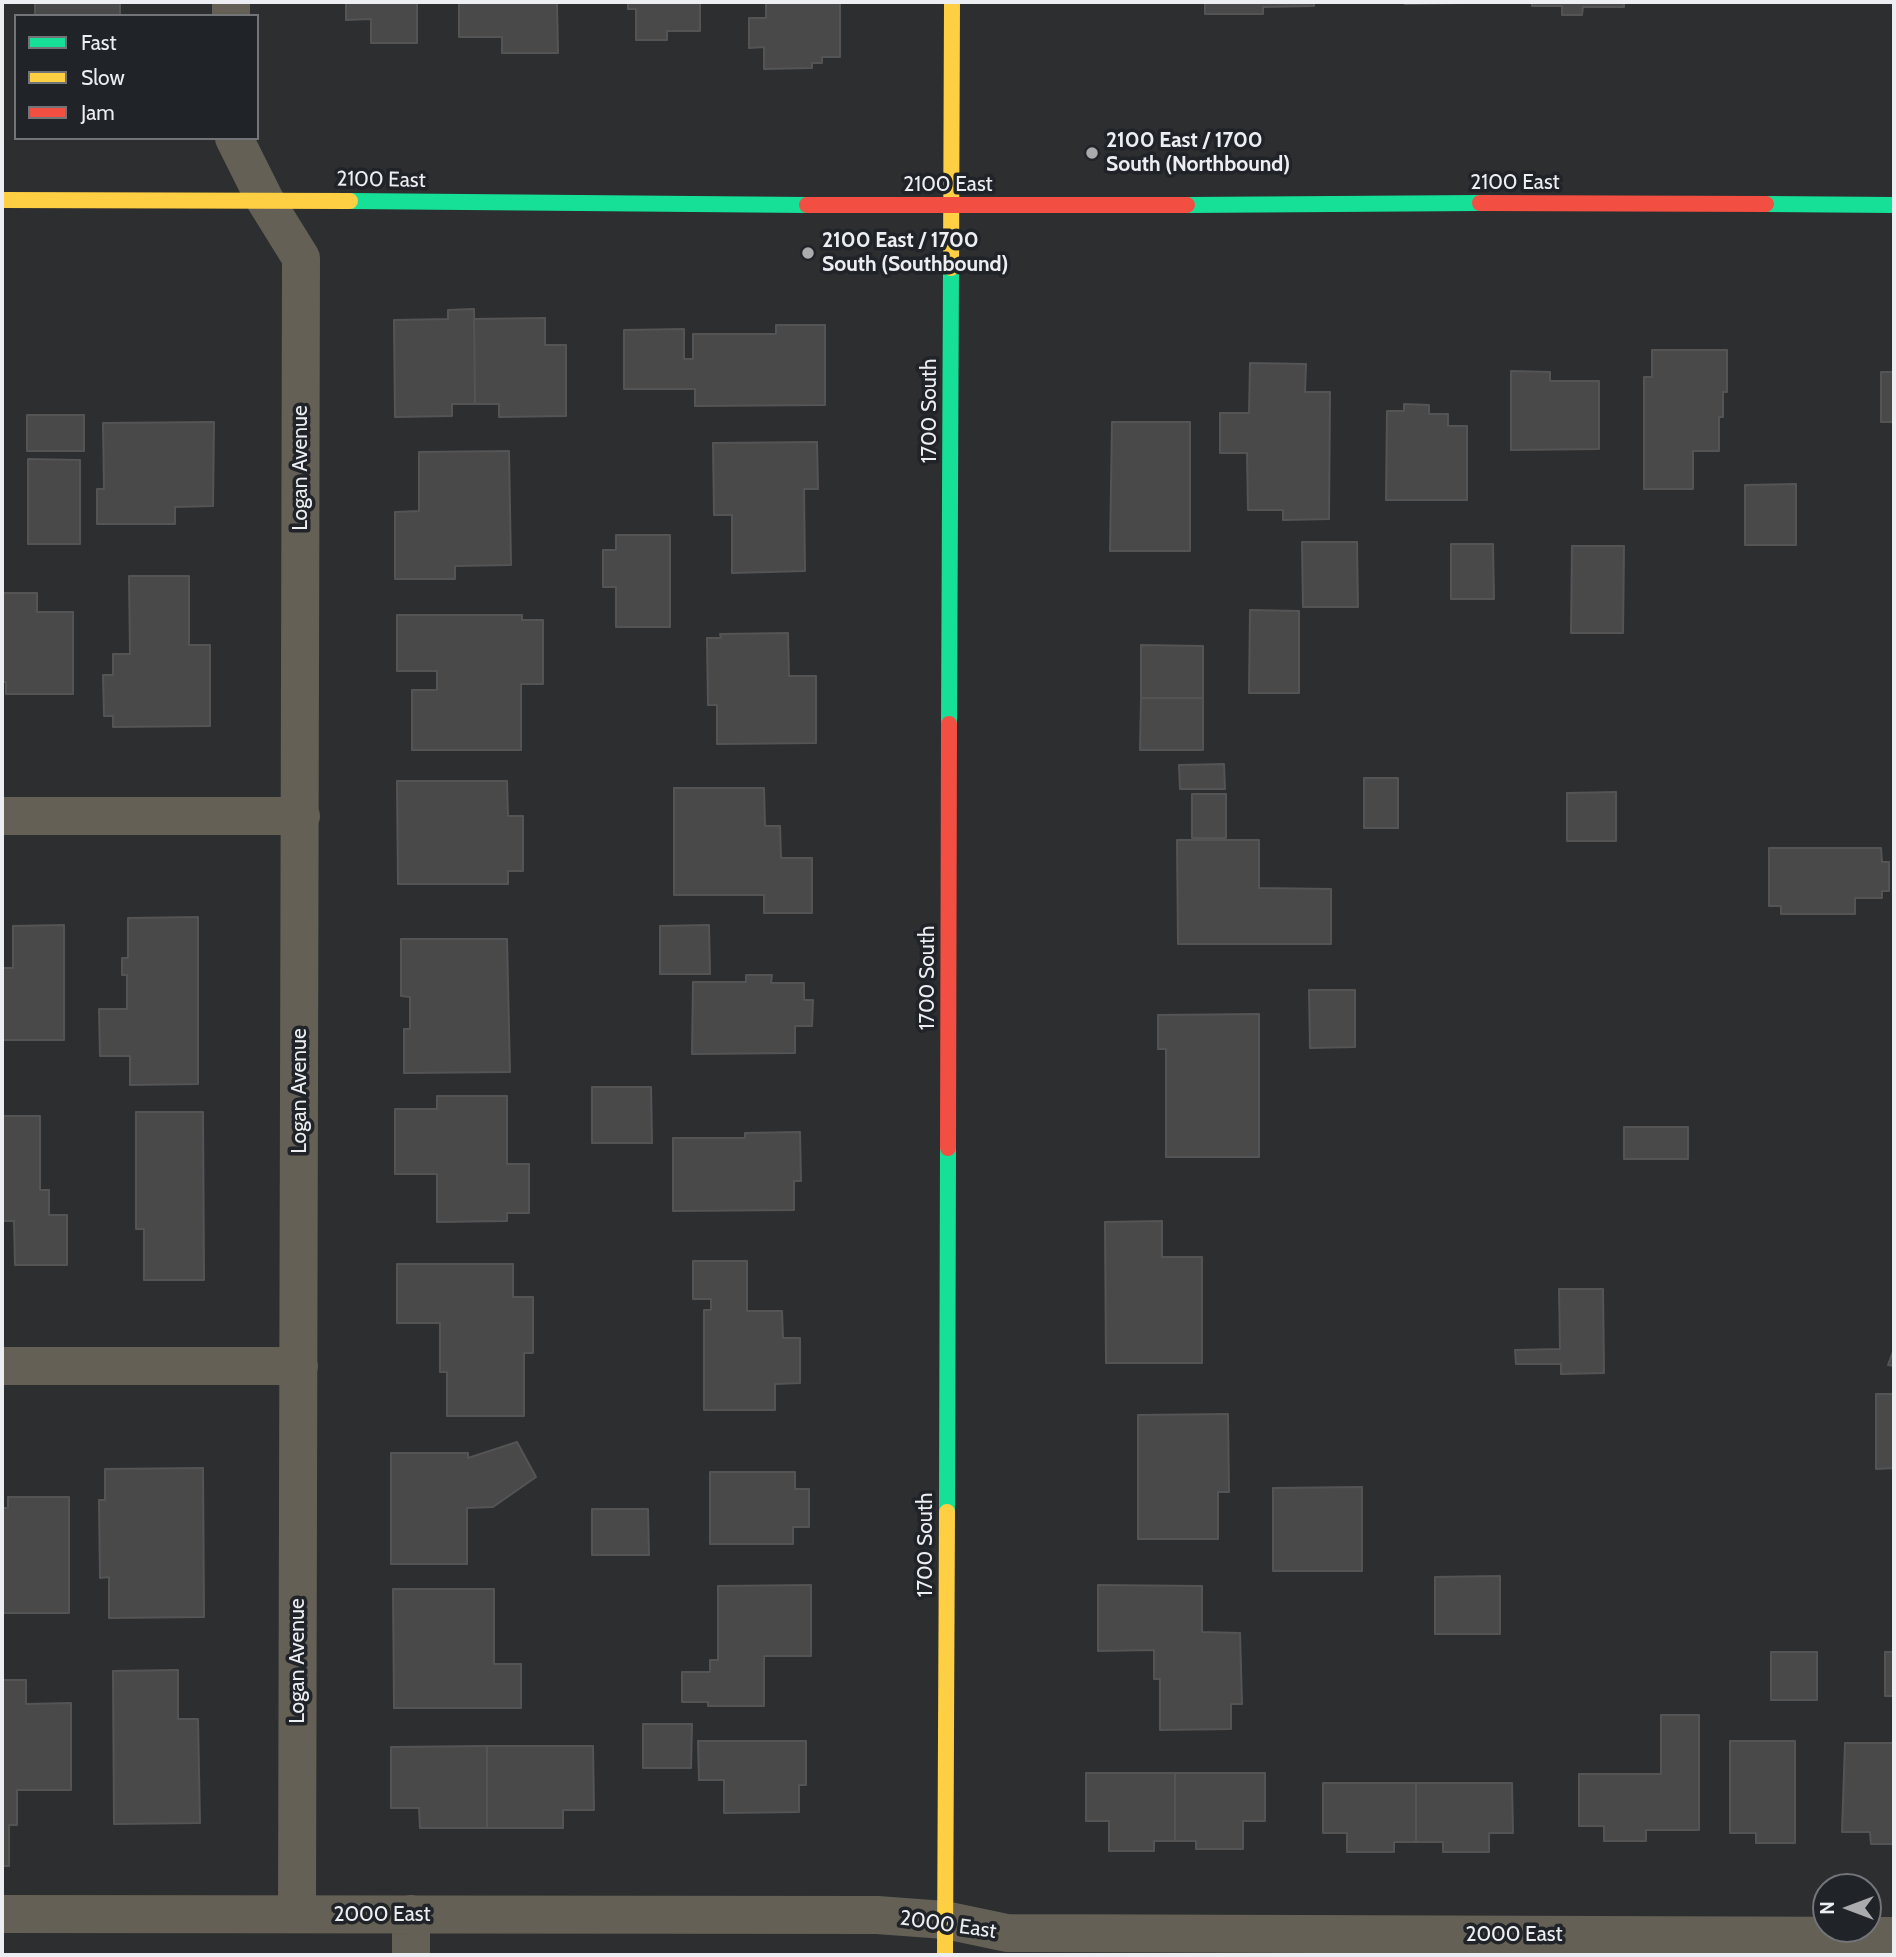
<!DOCTYPE html>
<html>
<head>
<meta charset="utf-8">
<style>
  body { margin:0 }
  #map { position:relative; width:1896px; height:1957px; overflow:hidden; background:#2c2e30; font-family:Cabin,sans-serif }
  canvas { display:block }
  .frame { position:absolute; inset:0; border:4px solid #eceef1; pointer-events:none }
  .legend { position:absolute; left:14px; top:14px; width:245px; height:126px; box-sizing:border-box; background:#202328; border:2px solid #727478; margin:0; padding:9px 12px; list-style:none; font-size:21px; color:#eceef1 }
  .legend li { display:flex; align-items:center; gap:14px; height:35px }
  .legend b { width:35px; border:2px solid #727478 }
  .north { position:absolute; left:1812px; top:1873px; width:70px; height:70px; box-sizing:border-box; background:#202328; border:2px solid #727478; border-radius:50%; rotate:270deg; font-size:19px; font-weight:700; line-height:28px; text-align:center; color:#eceef1 }
  .north::after { content:''; display:block; margin:auto; width:24px; height:32px; background:#a9abad; clip-path:polygon(50% 0,100% 100%,50% 72%,0 100%) }
</style>
</head>
<body>
<div id="map">
<canvas width="1896" height="1957"></canvas>
<div class="frame"></div>
<ul class="legend">
<li><b style="height:9px;background:#16e098"></b>Fast</li>
<li><b style="height:9px;background:#ffcf43"></b>Slow</li>
<li><b style="height:9px;background:#f24e42"></b>Jam</li>
</ul>
<div class="north">N</div>
</div>
<script>
const ctx = document.querySelector('canvas').getContext('2d');
ctx.lineJoin = 'round';
function fillPath(path, color) {
  ctx.fillStyle = color;
  ctx.fill(path, 'evenodd');
}
function strokePath(path, color, width, dash) {
  ctx.strokeStyle = color;
  ctx.lineWidth = width;
  ctx.lineCap = dash ? 'butt' : 'round';
  ctx.setLineDash(dash || []);
  ctx.stroke(path);
}
function write(font, color, halo, rows, align = 'center') {
  ctx.font = font + ' Cabin,sans-serif';
  ctx.lineWidth = 7;
  ctx.setLineDash([]);
  ctx.textBaseline = 'middle';
  ctx.strokeStyle = halo;
  ctx.fillStyle = color;
  for (const [text, x, y, turn = 0] of rows) {
    ctx.save();
    ctx.translate(x, y);
    ctx.rotate((+turn || 0) * Math.PI / 180);
    ctx.textAlign = isNaN(turn) ? turn : align;
    if (halo) ctx.strokeText(text, 0, 0);
    ctx.fillText(text, 0, 0);
    ctx.restore();
  }
}
const building = new Path2D(`
  M 35,2 L 120,2 L 120,16 L 35,16 Z
  M 346,2 L 417,2 L 417,43 L 371,43 L 371,19 L 346,20 Z
  M 459,2 L 557,2 L 558,53 L 502,53 L 502,37 L 459,37 Z
  M 628,2 L 700,2 L 700,31 L 667,31 L 667,40 L 636,40 L 636,9 L 628,9 Z
  M 766,2 L 840,2 L 840,57 L 822,57 L 822,63 L 812,63 L 812,68 L 764,69 L 764,47 L 749,48 L 749,18 L 766,18 Z
  M 1122,2 L 1314,2 L 1314,6 L 1263,7 L 1263,14 L 1205,14 L 1205,2 Z
  M 1405,2 L 1461,2 L 1461,3 L 1405,4 Z
  M 1532,2 L 1624,2 L 1624,7 L 1583,7 L 1582,15 L 1562,15 L 1562,6 L 1532,6 Z
  M 474,309 L 475,404 L 452,404 L 452,416 L 395,417 L 394,320 L 448,319 L 448,310 Z
  M 545,318 L 545,345 L 566,345 L 566,416 L 499,417 L 499,404 L 475,404 L 474,319 Z
  M 776,325 L 825,325 L 825,405 L 695,406 L 695,389 L 624,389 L 624,330 L 684,329 L 684,359 L 693,359 L 693,334 L 776,334 Z
  M 1652,350 L 1727,350 L 1727,392 L 1723,392 L 1723,417 L 1719,417 L 1719,451 L 1693,451 L 1693,489 L 1644,489 L 1644,377 L 1652,377 Z
  M 1250,363 L 1306,364 L 1305,392 L 1330,392 L 1329,519 L 1283,520 L 1283,510 L 1248,510 L 1247,453 L 1220,453 L 1220,413 L 1249,413 Z
  M 1511,371 L 1550,372 L 1550,381 L 1599,381 L 1599,449 L 1511,450 Z
  M 1881,372 L 1894,372 L 1894,422 L 1881,422 Z
  M 1404,404 L 1429,405 L 1429,414 L 1448,414 L 1448,426 L 1467,426 L 1467,500 L 1386,500 L 1387,411 L 1404,411 Z
  M 27,415 L 84,415 L 84,451 L 27,451 Z
  M 214,422 L 213,506 L 175,507 L 175,524 L 97,524 L 97,489 L 104,489 L 103,423 Z
  M 1112,422 L 1190,422 L 1190,551 L 1110,551 Z
  M 817,442 L 818,489 L 804,489 L 805,571 L 732,573 L 732,515 L 714,515 L 713,443 Z
  M 509,451 L 511,565 L 455,566 L 455,579 L 395,579 L 395,512 L 419,511 L 419,452 Z
  M 28,459 L 80,460 L 80,544 L 28,544 Z
  M 1796,484 L 1796,545 L 1745,545 L 1745,485 Z
  M 616,535 L 670,535 L 670,627 L 616,627 L 616,587 L 603,587 L 603,550 L 616,550 Z
  M 1302,542 L 1357,542 L 1358,607 L 1303,607 Z
  M 1451,544 L 1493,544 L 1494,599 L 1451,599 Z
  M 1572,546 L 1624,546 L 1623,633 L 1571,633 Z
  M 129,576 L 189,576 L 189,645 L 210,645 L 210,726 L 113,727 L 113,716 L 104,716 L 103,675 L 113,675 L 113,654 L 130,654 Z
  M 2,593 L 37,593 L 37,612 L 73,612 L 73,694 L 6,694 L 6,682 L 2,682 Z
  M 1250,610 L 1299,611 L 1299,693 L 1249,693 Z
  M 397,615 L 522,615 L 522,620 L 543,620 L 543,684 L 521,684 L 521,750 L 412,750 L 412,690 L 437,690 L 437,671 L 397,671 Z
  M 788,633 L 789,676 L 816,676 L 816,743 L 717,744 L 717,705 L 708,705 L 707,638 L 721,638 L 720,634 Z
  M 1141,645 L 1203,646 L 1203,698 L 1141,698 Z
  M 1141,698 L 1203,698 L 1203,750 L 1140,750 Z
  M 1224,764 L 1225,789 L 1180,789 L 1179,765 Z
  M 1364,778 L 1398,778 L 1398,828 L 1364,828 Z
  M 397,781 L 507,781 L 508,816 L 523,816 L 523,871 L 508,871 L 508,884 L 398,884 Z
  M 674,788 L 764,788 L 765,826 L 780,826 L 781,858 L 812,858 L 812,913 L 764,913 L 764,895 L 674,895 Z
  M 1616,792 L 1616,841 L 1567,841 L 1567,793 Z
  M 1192,794 L 1226,794 L 1226,838 L 1192,838 Z
  M 1177,840 L 1259,840 L 1259,888 L 1331,889 L 1331,944 L 1178,944 Z
  M 1769,848 L 1881,848 L 1882,862 L 1889,862 L 1889,891 L 1882,891 L 1882,898 L 1855,898 L 1855,914 L 1781,914 L 1781,906 L 1769,906 Z
  M 198,917 L 198,1084 L 130,1085 L 130,1056 L 100,1056 L 99,1009 L 127,1009 L 127,975 L 122,975 L 122,958 L 128,958 L 128,918 Z
  M 64,925 L 64,1040 L 2,1040 L 2,968 L 13,968 L 13,926 Z
  M 709,925 L 710,974 L 660,974 L 660,926 Z
  M 401,939 L 507,939 L 510,1072 L 404,1073 L 404,1029 L 410,1029 L 410,997 L 401,996 Z
  M 746,975 L 772,975 L 771,983 L 804,983 L 804,1000 L 813,1000 L 812,1026 L 795,1026 L 795,1053 L 692,1054 L 693,982 L 746,982 Z
  M 1309,990 L 1355,990 L 1355,1047 L 1310,1048 Z
  M 1259,1014 L 1259,1157 L 1166,1157 L 1166,1049 L 1158,1049 L 1158,1015 Z
  M 592,1087 L 651,1087 L 652,1143 L 592,1143 Z
  M 437,1096 L 507,1096 L 507,1164 L 529,1164 L 529,1213 L 507,1213 L 507,1221 L 437,1222 L 437,1174 L 395,1174 L 395,1109 L 437,1109 Z
  M 136,1112 L 203,1112 L 204,1280 L 144,1280 L 144,1229 L 136,1229 Z
  M 2,1116 L 40,1116 L 40,1190 L 49,1190 L 49,1215 L 67,1215 L 67,1265 L 15,1265 L 14,1221 L 2,1221 Z
  M 1624,1127 L 1688,1127 L 1688,1159 L 1624,1159 Z
  M 800,1132 L 801,1181 L 794,1181 L 794,1210 L 673,1211 L 673,1138 L 745,1138 L 745,1133 Z
  M 1162,1221 L 1162,1257 L 1202,1257 L 1202,1363 L 1106,1363 L 1105,1222 Z
  M 693,1261 L 747,1261 L 747,1311 L 782,1311 L 783,1338 L 800,1338 L 800,1383 L 775,1384 L 775,1410 L 704,1410 L 704,1310 L 711,1310 L 711,1299 L 693,1299 Z
  M 397,1264 L 513,1264 L 513,1297 L 533,1297 L 533,1353 L 524,1353 L 524,1416 L 447,1416 L 447,1372 L 440,1372 L 440,1323 L 397,1323 Z
  M 1559,1289 L 1603,1289 L 1604,1373 L 1561,1374 L 1561,1364 L 1516,1364 L 1515,1350 L 1560,1349 Z
  M 1894,1349 L 1894,1366 L 1888,1365 Z
  M 1876,1394 L 1894,1394 L 1894,1468 L 1876,1469 Z
  M 1228,1414 L 1229,1492 L 1218,1492 L 1218,1539 L 1138,1539 L 1138,1415 Z
  M 517,1442 L 536,1477 L 493,1507 L 467,1508 L 467,1564 L 391,1564 L 391,1453 L 468,1453 L 468,1458 Z
  M 203,1468 L 204,1617 L 109,1618 L 109,1577 L 100,1578 L 99,1500 L 105,1500 L 105,1469 Z
  M 710,1472 L 795,1472 L 795,1489 L 809,1489 L 809,1527 L 793,1527 L 793,1544 L 710,1544 Z
  M 1362,1487 L 1362,1571 L 1273,1571 L 1273,1488 Z
  M 8,1497 L 69,1497 L 69,1613 L 2,1613 L 2,1508 L 8,1508 Z
  M 592,1509 L 648,1509 L 649,1555 L 592,1555 Z
  M 1500,1576 L 1500,1634 L 1435,1634 L 1435,1577 Z
  M 811,1585 L 811,1656 L 764,1656 L 764,1706 L 708,1706 L 708,1702 L 682,1702 L 682,1672 L 710,1672 L 710,1660 L 718,1660 L 718,1586 Z
  M 1098,1585 L 1202,1586 L 1202,1632 L 1240,1633 L 1242,1704 L 1231,1704 L 1231,1729 L 1160,1730 L 1160,1679 L 1154,1679 L 1154,1650 L 1098,1651 Z
  M 393,1589 L 494,1589 L 494,1664 L 521,1664 L 521,1708 L 394,1708 Z
  M 1771,1652 L 1817,1652 L 1817,1700 L 1771,1700 Z
  M 1885,1652 L 1894,1652 L 1894,1696 L 1885,1696 Z
  M 178,1670 L 178,1719 L 198,1719 L 200,1823 L 114,1824 L 113,1671 Z
  M 2,1680 L 26,1680 L 26,1704 L 71,1703 L 71,1790 L 17,1790 L 17,1825 L 9,1825 L 9,1866 L 2,1866 Z
  M 1661,1715 L 1699,1715 L 1699,1830 L 1646,1830 L 1646,1841 L 1604,1841 L 1604,1826 L 1579,1826 L 1579,1774 L 1661,1774 Z
  M 643,1724 L 692,1724 L 691,1768 L 643,1768 Z
  M 698,1741 L 806,1741 L 806,1785 L 799,1785 L 799,1812 L 724,1813 L 724,1780 L 699,1780 Z
  M 1730,1741 L 1795,1741 L 1795,1843 L 1756,1843 L 1756,1833 L 1730,1833 Z
  M 1845,1743 L 1894,1743 L 1894,1844 L 1871,1844 L 1870,1832 L 1842,1832 Z
  M 487,1746 L 487,1828 L 420,1828 L 419,1808 L 391,1808 L 391,1747 Z
  M 487,1746 L 593,1746 L 594,1810 L 563,1810 L 563,1828 L 487,1828 Z
  M 1086,1773 L 1175,1773 L 1175,1841 L 1154,1841 L 1154,1851 L 1109,1851 L 1109,1821 L 1086,1821 Z
  M 1175,1773 L 1265,1773 L 1265,1821 L 1243,1821 L 1243,1849 L 1196,1849 L 1196,1841 L 1175,1841 Z
  M 1323,1783 L 1416,1783 L 1416,1842 L 1394,1842 L 1394,1852 L 1347,1852 L 1347,1833 L 1323,1833 Z
  M 1416,1783 L 1512,1783 L 1513,1833 L 1489,1833 L 1489,1852 L 1443,1852 L 1443,1842 L 1416,1842 Z`);
const street = new Path2D(`
  M 231,2 L 231,16
  M 234,138 L 265,200 L 301,258 L 297,1914
  M 2,816 L 301,816
  M 2,1366 L 299,1366
  M 2,1914 L 877,1915 L 945,1920 L 1007,1933 L 1894,1936
  M 411,1914 L 411,1955`);
const fast = new Path2D(`
  M 350,201 L 807,205
  M 1766,204 L 1894,205
  M 1187,205 L 1480,203
  M 949,724 L 951,268
  M 947,1512 L 948,1148`);
const slow = new Path2D(`
  M 2,200 L 350,201
  M 951,268 L 952,2
  M 945,1955 L 947,1512`);
const jam = new Path2D(`
  M 1480,203 L 1766,204
  M 807,205 L 1187,205
  M 948,1148 L 949,724`);
const markers = [
  [1092,153,7,"#a9abad"],
  [808,253,7,"#a9abad"]
];
const poiNames = [
  ["2100 East / 1700",1106,141],
  ["South (Northbound)",1106,165],
  ["2100 East / 1700",822,241],
  ["South (Southbound)",822,265]
];
const streetNames = [
  ["2100 East",381,180,1],
  ["2100 East",1515,183],
  ["2100 East",948,185],
  ["1700 South",930,411,-90],
  ["Logan Avenue",301,468,-90],
  ["1700 South",928,978,-90],
  ["Logan Avenue",300,1091,-90],
  ["1700 South",926,1545,-90],
  ["Logan Avenue",298,1661,-90],
  ["2000 East",382,1915],
  ["2000 East",948,1925,8],
  ["2000 East",1514,1935]
];
fillPath(building, '#4a494a');
strokePath(building, '#555455', 2);
strokePath(street, '#646055', 38);
strokePath(fast, '#16e098', 16);
strokePath(slow, '#ffcf43', 16);
strokePath(jam, '#f24e42', 16);
for (const [x, y, r, color] of markers) {
  const dot = new Path2D();
  dot.arc(x, y, r, 0, 2 * Math.PI);
  ctx.fillStyle = color;
  ctx.fill(dot);
  strokePath(dot, '#202328', 2.5);
}
write('bold 21px', '#eceef1', '#202328', poiNames, 'left');
write('21px', '#eceef1', '#202328', streetNames);
</script>
</body>
</html>
